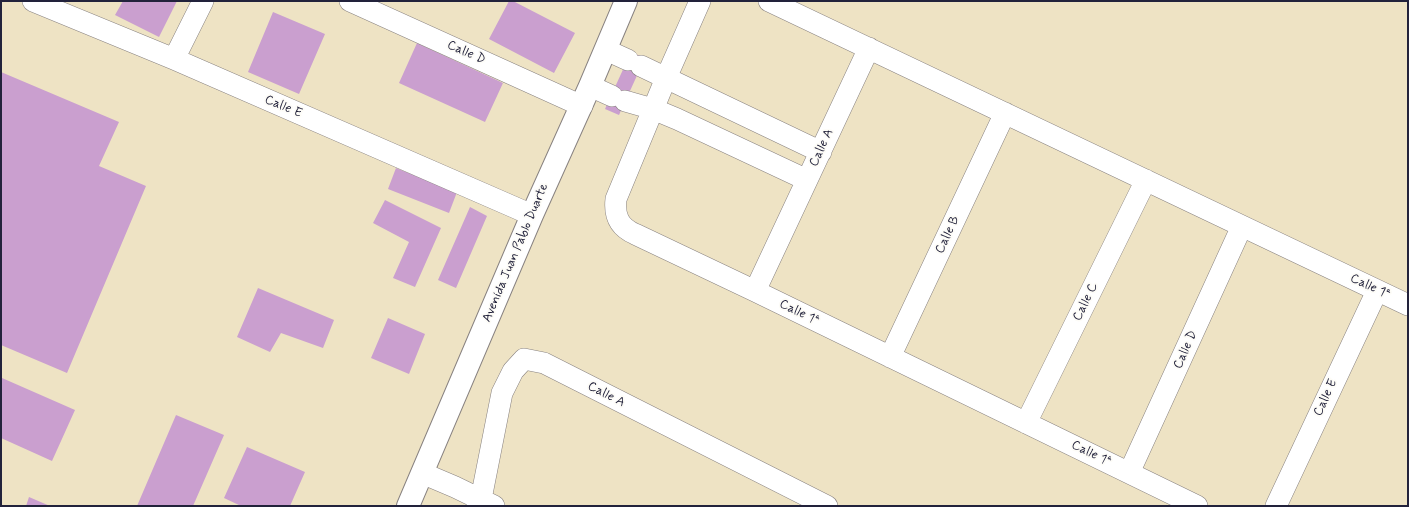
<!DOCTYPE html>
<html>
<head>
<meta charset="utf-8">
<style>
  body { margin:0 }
  #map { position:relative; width:1409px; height:507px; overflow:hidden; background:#eee3c4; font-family:Mynerve,sans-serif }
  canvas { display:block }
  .frame { position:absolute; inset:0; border:2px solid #22223b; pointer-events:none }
</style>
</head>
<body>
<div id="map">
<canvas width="1409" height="507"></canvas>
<div class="frame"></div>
</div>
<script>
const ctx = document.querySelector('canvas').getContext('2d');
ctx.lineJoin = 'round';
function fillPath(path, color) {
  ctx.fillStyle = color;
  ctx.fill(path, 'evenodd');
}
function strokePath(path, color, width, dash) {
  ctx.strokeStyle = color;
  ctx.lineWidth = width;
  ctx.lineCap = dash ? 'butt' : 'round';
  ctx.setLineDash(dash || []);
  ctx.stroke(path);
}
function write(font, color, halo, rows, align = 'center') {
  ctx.font = font + ' Mynerve,sans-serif';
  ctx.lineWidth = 3.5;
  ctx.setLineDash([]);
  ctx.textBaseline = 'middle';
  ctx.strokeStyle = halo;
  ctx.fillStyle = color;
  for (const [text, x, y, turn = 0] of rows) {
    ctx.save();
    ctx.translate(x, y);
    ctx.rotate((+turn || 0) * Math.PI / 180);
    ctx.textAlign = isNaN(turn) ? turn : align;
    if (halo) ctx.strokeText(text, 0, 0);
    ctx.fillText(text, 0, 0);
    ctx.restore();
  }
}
const building = new Path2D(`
  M 123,1 L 177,1 L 159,37 L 115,15 Z
  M 509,1 L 513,1 L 575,33 L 554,73 L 489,39 Z
  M 273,12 L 325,34 L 299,94 L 248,72 Z
  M 417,43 L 503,83 L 485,122 L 399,83 Z
  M 631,52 L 645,58 L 619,115 L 605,109 Z
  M 1,72 L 119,122 L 99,166 L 146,186 L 67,373 L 1,345 Z
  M 396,168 L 457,192 L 449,213 L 388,189 Z
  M 385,200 L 441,228 L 415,287 L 393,278 L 409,242 L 373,223 Z
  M 470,207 L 487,216 L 456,288 L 438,280 Z
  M 258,288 L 334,320 L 323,348 L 281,333 L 270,352 L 237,337 Z
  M 388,318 L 425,334 L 409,374 L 371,358 Z
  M 2,378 L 75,410 L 52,461 L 1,438 L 1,381 Z
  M 176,415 L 224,435 L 193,506 L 137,506 Z
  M 247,447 L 305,472 L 290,506 L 241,506 L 224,498 Z
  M 29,497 L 50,506 L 26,506 Z`);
const minor = new Path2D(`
  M 33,1 L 174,59 L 532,215
  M 350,1 L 582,106
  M 700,1 L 666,78 L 616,199 C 614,216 619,227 635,234 L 755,291 L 1197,506
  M 769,1 L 1408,305
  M 606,50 L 628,60
  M 174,59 L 203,1
  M 641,66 L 821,152
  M 590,86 L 612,96
  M 625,101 L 653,109 L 677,119 L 807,180
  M 755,291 L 869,48
  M 890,357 L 1005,113
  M 1026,423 L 1146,180
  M 422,473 L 455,487 L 494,506
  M 1129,473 L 1242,226
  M 477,506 L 481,499 L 502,393 L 513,371 L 524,359 L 544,363 L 827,506
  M 1276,506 L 1377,291`);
const tertiary = new Path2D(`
  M 408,506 L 532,215 L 590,86 L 626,1`);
const streetNames = [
  ["Calle D",466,53,24],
  ["Calle E",283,107,23],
  ["Calle A",822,148,-65],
  ["Calle B",948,235,-65],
  ["Avenida Juan Pablo Duarte",516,253,-67],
  ["Calle 1ª",1370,287,25],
  ["Calle C",1086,302,-64],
  ["Calle 1ª",799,313,26],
  ["Calle D",1186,350,-66],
  ["Calle A",606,395,27],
  ["Calle E",1326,398,-65],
  ["Calle 1ª",1091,454,26]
];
fillPath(building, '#ca9fcf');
strokePath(minor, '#888280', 22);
strokePath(tertiary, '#888280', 24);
strokePath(minor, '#fff', 21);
strokePath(tertiary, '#fff', 22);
write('13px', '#22223b', '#fdfcf7', streetNames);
</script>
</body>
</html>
